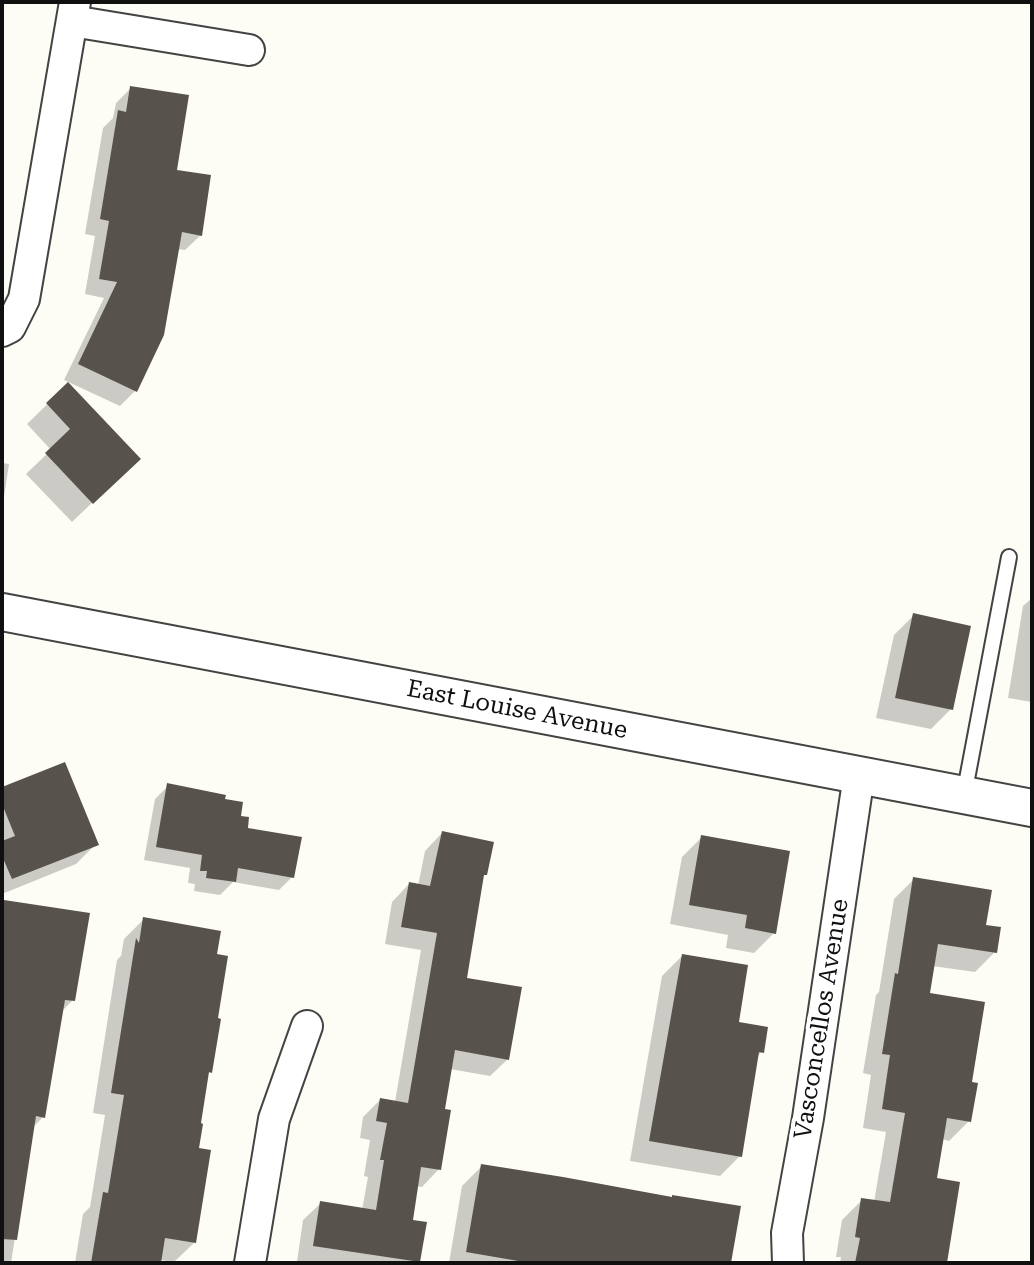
<!DOCTYPE html>
<html>
<head>
<meta charset="utf-8">
<style>
  body { margin:0 }
  #map { position:relative; width:1034px; height:1265px; overflow:hidden; background:#fefdf5; font-family:"Roboto Serif",serif }
  canvas { display:block }
  .frame { position:absolute; inset:0; border:4px solid #101010; pointer-events:none }
</style>
</head>
<body>
<div id="map">
<canvas width="1034" height="1265"></canvas>
<div class="frame"></div>
</div>
<script>
const ctx = document.querySelector('canvas').getContext('2d');
ctx.lineJoin = 'round';
function fillPath(path, color) {
  ctx.fillStyle = color;
  ctx.fill(path, 'evenodd');
}
function strokePath(path, color, width, dash) {
  ctx.strokeStyle = color;
  ctx.lineWidth = width;
  ctx.lineCap = dash ? 'butt' : 'round';
  ctx.setLineDash(dash || []);
  ctx.stroke(path);
}
function write(font, color, halo, rows, align = 'center') {
  ctx.font = font + ' "Roboto Serif",serif';
  ctx.lineWidth = 8;
  ctx.setLineDash([]);
  ctx.textBaseline = 'middle';
  ctx.strokeStyle = halo;
  ctx.fillStyle = color;
  for (const [text, x, y, turn = 0] of rows) {
    ctx.save();
    ctx.translate(x, y);
    ctx.rotate((+turn || 0) * Math.PI / 180);
    ctx.textAlign = isNaN(turn) ? turn : align;
    if (halo) ctx.strokeText(text, 0, 0);
    ctx.fillText(text, 0, 0);
    ctx.restore();
  }
}
const shadow = new Path2D(`
  M 131,88 L 175,172 L 201,235 L 185,250 L 177,249 L 162,334 L 135,391 L 120,406 L 64,380 L 104,298 L 85,294 L 95,236 L 85,234 L 103,128 L 113,118 L 116,103 Z
  M 68,384 L 118,478 L 72,522 L 26,474 L 51,450 L 27,424 Z
  M 2,463 L 9,464 L 2,510 Z
  M 1032,598 L 1032,702 L 1008,698 L 1023,606 Z
  M 914,615 L 951,709 L 931,729 L 876,718 L 894,635 Z
  M 168,786 L 223,801 L 239,818 L 246,829 L 292,877 L 279,890 L 233,882 L 220,895 L 194,891 L 195,884 L 188,883 L 190,868 L 144,860 L 155,799 Z
  M 2,789 L 96,844 L 76,864 L 2,894 Z
  M 442,833 L 485,874 L 482,878 L 465,980 L 508,1059 L 490,1076 L 450,1069 L 443,1111 L 439,1169 L 422,1187 L 416,1186 L 411,1222 L 418,1261 L 417,1263 L 297,1262 L 303,1220 L 321,1203 L 362,1210 L 368,1177 L 364,1176 L 370,1140 L 360,1138 L 363,1117 L 380,1100 L 395,1102 L 421,950 L 385,944 L 392,902 L 409,884 L 418,886 L 425,851 Z
  M 702,837 L 774,933 L 754,953 L 726,948 L 728,935 L 670,924 L 682,857 Z
  M 914,879 L 984,926 L 995,952 L 975,972 L 932,966 L 927,994 L 969,1083 L 969,1121 L 949,1141 L 942,1139 L 935,1180 L 945,1263 L 840,1263 L 841,1257 L 836,1257 L 842,1220 L 862,1200 L 874,1202 L 886,1132 L 863,1128 L 871,1075 L 863,1073 L 876,995 L 879,992 L 894,899 Z
  M 5,902 L 73,1000 L 61,1012 L 43,1117 L 32,1128 L 11,1263 L 2,1263 L 2,905 Z
  M 144,919 L 214,955 L 210,1072 L 206,1076 L 197,1149 L 194,1243 L 174,1262 L 160,1260 L 159,1263 L 75,1263 L 83,1214 L 90,1207 L 105,1115 L 93,1113 L 117,960 L 121,956 L 124,939 Z
  M 682,956 L 737,1024 L 762,1052 L 756,1057 L 740,1156 L 720,1176 L 630,1161 L 662,976 Z
  M 482,1166 L 729,1263 L 449,1263 L 462,1186 Z`);
const building = new Path2D(`
  M 130,86 L 189,95 L 177,170 L 211,175 L 202,236 L 182,232 L 164,335 L 137,392 L 78,364 L 117,282 L 99,279 L 109,221 L 100,219 L 118,110 L 126,112 Z
  M 68,382 L 141,459 L 93,504 L 45,453 L 70,429 L 46,403 Z
  M 913,613 L 971,626 L 953,710 L 895,698 Z
  M 65,762 L 99,845 L 12,879 L 2,856 L 2,841 L 15,836 L 2,804 L 2,787 Z
  M 167,783 L 226,795 L 225,799 L 243,802 L 241,816 L 249,817 L 248,828 L 302,837 L 294,878 L 238,868 L 236,882 L 206,878 L 207,871 L 200,871 L 202,855 L 156,847 Z
  M 442,831 L 494,842 L 487,875 L 484,875 L 467,978 L 522,987 L 509,1060 L 455,1050 L 445,1109 L 451,1110 L 441,1170 L 421,1167 L 413,1220 L 427,1222 L 420,1262 L 313,1246 L 320,1201 L 376,1210 L 384,1160 L 380,1160 L 387,1123 L 376,1121 L 380,1098 L 408,1103 L 437,933 L 401,927 L 409,882 L 430,886 Z
  M 701,835 L 790,851 L 776,934 L 745,928 L 747,915 L 689,905 Z
  M 913,877 L 992,890 L 986,925 L 1001,927 L 997,953 L 938,944 L 930,993 L 985,1002 L 972,1082 L 978,1083 L 971,1122 L 947,1118 L 937,1178 L 960,1182 L 947,1263 L 855,1263 L 860,1238 L 855,1237 L 861,1198 L 890,1202 L 905,1113 L 882,1109 L 890,1055 L 882,1054 L 895,973 L 898,974 Z
  M 4,900 L 90,913 L 75,1001 L 65,1000 L 45,1118 L 36,1116 L 17,1240 L 2,1239 L 2,913 Z
  M 143,917 L 221,931 L 217,954 L 228,956 L 218,1018 L 221,1019 L 212,1073 L 209,1072 L 201,1123 L 203,1124 L 199,1148 L 211,1150 L 196,1243 L 165,1238 L 161,1263 L 91,1263 L 103,1192 L 108,1193 L 124,1095 L 111,1093 L 136,938 L 139,943 Z
  M 682,954 L 748,965 L 739,1022 L 768,1027 L 764,1053 L 759,1052 L 742,1157 L 649,1141 Z
  M 481,1164 L 563,1177 L 672,1197 L 672,1195 L 741,1206 L 731,1263 L 530,1263 L 466,1252 Z`);
const service = new Path2D(`
  M 964,795 L 1009,557`);
const minor = new Path2D(`
  M 72,21 L 249,50
  M 2,331 L 10,327 L 24,299 L 75,2
  M 250,1263 L 274,1119 L 307,1026
  M 788,1263 L 787,1233 L 808,1118 L 859,775`);
const tertiary = new Path2D(`
  M 2,612 L 1032,808`);
const streetNames = [
  ["East Louise Avenue",517,710,11],
  ["Vasconcellos Avenue",822,1019,-81]
];
fillPath(shadow, '#0003');
fillPath(building, '#58524d');
strokePath(service, '#434343', 18);
strokePath(minor, '#434343', 34);
strokePath(tertiary, '#434343', 40);
strokePath(service, '#fff', 14);
strokePath(minor, '#fff', 30);
strokePath(tertiary, '#fff', 36);
write('24px', '#101010', '#fff', streetNames);
</script>
</body>
</html>
